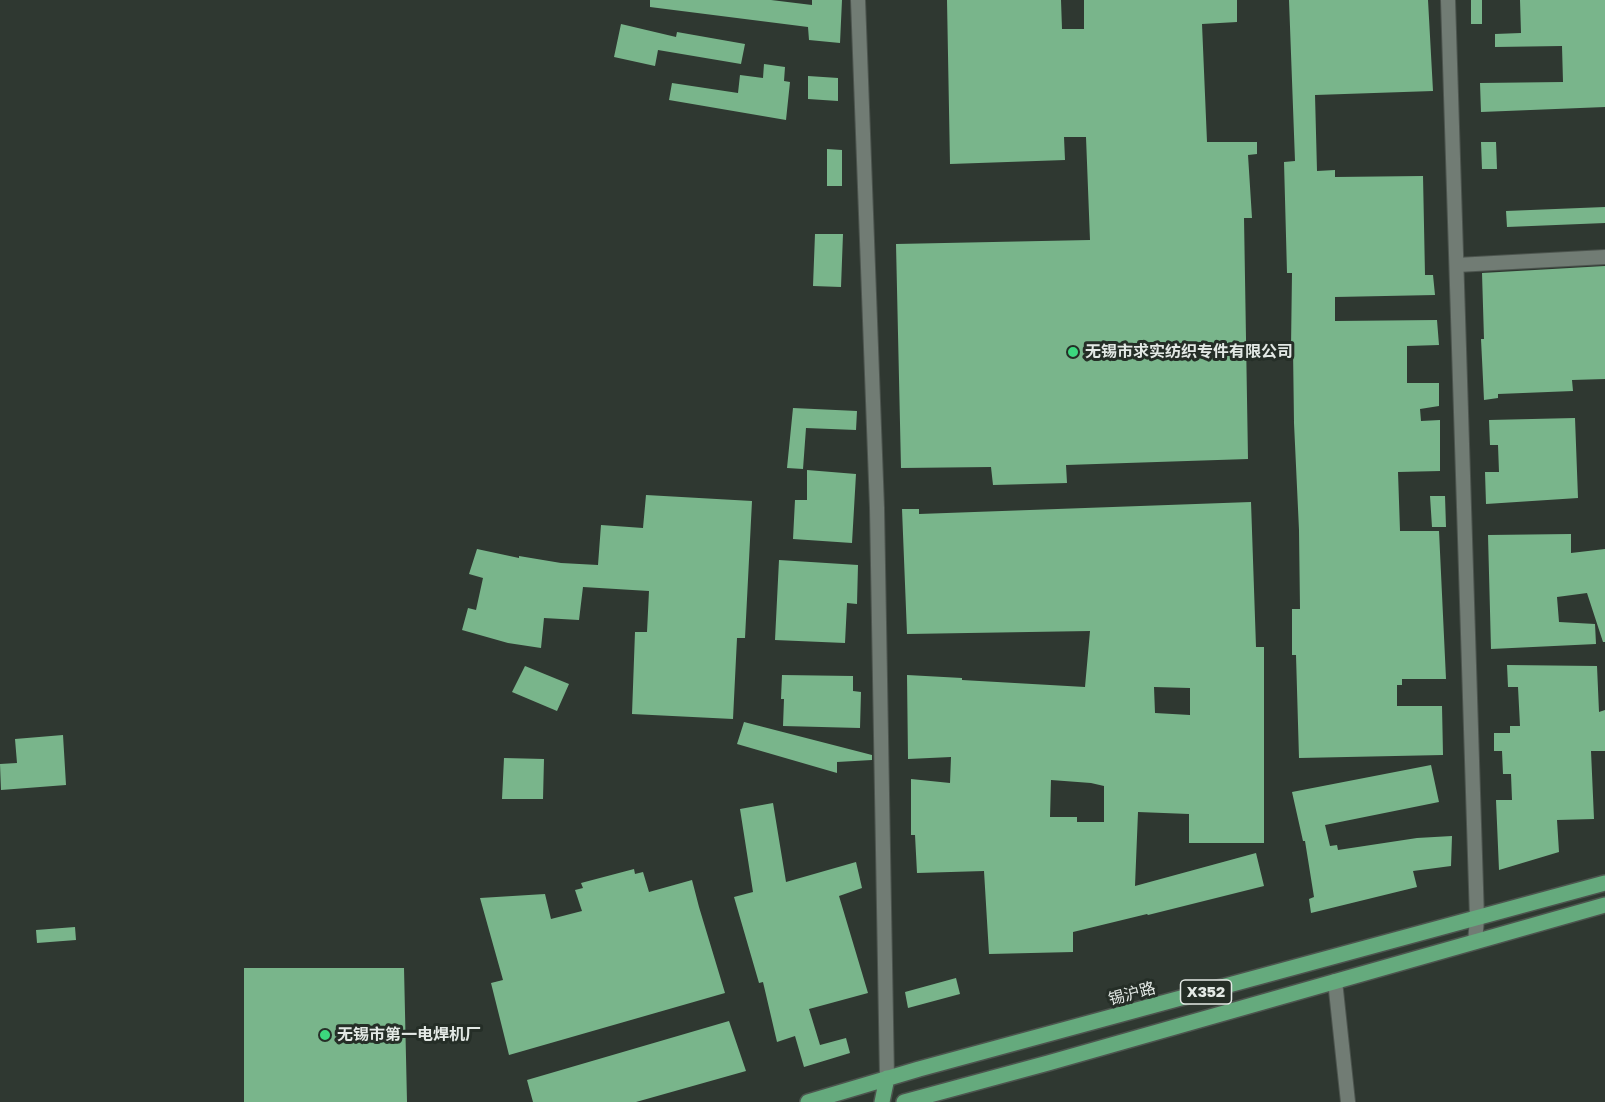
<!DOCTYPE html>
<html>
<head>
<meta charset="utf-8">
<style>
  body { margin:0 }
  canvas { display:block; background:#2f3831 }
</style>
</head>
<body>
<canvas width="1605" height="1102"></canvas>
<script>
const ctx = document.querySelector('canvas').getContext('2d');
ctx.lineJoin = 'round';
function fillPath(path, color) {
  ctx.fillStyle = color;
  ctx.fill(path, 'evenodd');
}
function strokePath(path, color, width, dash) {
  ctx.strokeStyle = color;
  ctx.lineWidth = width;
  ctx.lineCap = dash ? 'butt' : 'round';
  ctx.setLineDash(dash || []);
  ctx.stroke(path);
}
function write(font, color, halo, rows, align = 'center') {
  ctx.font = font + ' "Golos Text","Noto Sans SC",sans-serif';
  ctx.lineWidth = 6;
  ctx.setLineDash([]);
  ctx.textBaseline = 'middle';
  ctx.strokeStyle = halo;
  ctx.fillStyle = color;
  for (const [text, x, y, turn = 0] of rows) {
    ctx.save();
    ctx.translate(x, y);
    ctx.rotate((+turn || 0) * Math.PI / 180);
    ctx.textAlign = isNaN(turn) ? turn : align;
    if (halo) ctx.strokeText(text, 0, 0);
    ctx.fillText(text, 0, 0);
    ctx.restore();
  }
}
const building = new Path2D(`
  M 650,0 L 771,0 L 812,5 L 812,0 L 842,0 L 840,43 L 809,40 L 808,27 L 650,7 Z
  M 947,0 L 1061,0 L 1062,29 L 1084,29 L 1084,0 L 1237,0 L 1237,22 L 1202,24 L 1207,142 L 1257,142 L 1257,154 L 1248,155 L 1252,218 L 1244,218 L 1248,459 L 1066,465 L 1067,483 L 993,485 L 991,467 L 901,468 L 896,244 L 1090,240 L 1086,137 L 1064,137 L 1065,160 L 950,164 Z
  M 1289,0 L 1428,0 L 1433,91 L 1315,95 L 1317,171 L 1335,170 L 1335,177 L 1423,176 L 1425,275 L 1433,275 L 1435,295 L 1335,297 L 1335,321 L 1437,320 L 1439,345 L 1407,346 L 1407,383 L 1439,383 L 1439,406 L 1420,409 L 1421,421 L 1440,420 L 1440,471 L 1398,472 L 1400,531 L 1439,531 L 1446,679 L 1402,679 L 1402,685 L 1397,685 L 1397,706 L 1442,706 L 1443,755 L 1299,758 L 1296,655 L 1292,655 L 1292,609 L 1300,609 L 1299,530 L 1294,423 L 1293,348 L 1291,348 L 1292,273 L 1287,273 L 1284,162 L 1295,161 Z
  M 1471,0 L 1482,0 L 1482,24 L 1471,24 Z
  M 1520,0 L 1605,0 L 1605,107 L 1481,112 L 1480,83 L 1563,82 L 1562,46 L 1495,47 L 1495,34 L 1521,33 Z
  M 621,24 L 676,37 L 677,32 L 745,44 L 741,64 L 658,50 L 655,66 L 614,57 Z
  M 764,64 L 785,67 L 784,81 L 790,82 L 786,120 L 669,100 L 672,83 L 738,93 L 740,75 L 763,78 Z
  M 808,76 L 838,78 L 838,101 L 808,99 Z
  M 1481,142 L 1496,142 L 1497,169 L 1482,169 Z
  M 827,149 L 842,150 L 842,186 L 827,186 Z
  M 1605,207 L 1605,223 L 1507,227 L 1506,211 Z
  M 815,234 L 843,234 L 841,287 L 813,286 Z
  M 1605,266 L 1605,379 L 1572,380 L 1573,391 L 1498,394 L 1498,398 L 1484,400 L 1481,339 L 1484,339 L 1482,273 Z
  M 793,408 L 857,411 L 856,430 L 806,428 L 803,469 L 787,468 Z
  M 1575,418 L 1578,498 L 1486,504 L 1485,472 L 1499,472 L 1498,445 L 1490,445 L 1489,420 Z
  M 807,470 L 856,474 L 852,543 L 793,539 L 795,500 L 807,500 Z
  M 646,495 L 752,501 L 745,638 L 737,638 L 733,719 L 632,714 L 635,632 L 647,632 L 649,591 L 583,587 L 579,620 L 544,618 L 541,648 L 508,643 L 462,630 L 468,608 L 476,610 L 483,578 L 469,574 L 477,549 L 519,558 L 519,556 L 561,563 L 598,565 L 601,525 L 643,528 Z
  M 1430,496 L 1445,496 L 1446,527 L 1432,527 Z
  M 1251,502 L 1256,647 L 1264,647 L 1264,843 L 1189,843 L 1189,814 L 1138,812 L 1135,886 L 1256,853 L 1264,886 L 1148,915 L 1147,914 L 1073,932 L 1073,952 L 989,954 L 984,871 L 917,873 L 915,835 L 911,835 L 911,779 L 950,783 L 951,757 L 908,759 L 907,675 L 962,678 L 962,680 L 1085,687 L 1090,631 L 907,634 L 902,509 L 919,509 L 919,514 ZM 1154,687 L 1190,688 L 1190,715 L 1155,713 ZM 1051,780 L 1091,783 L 1104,786 L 1104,822 L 1077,822 L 1077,817 L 1050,817 Z
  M 1571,534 L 1571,553 L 1605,549 L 1605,642 L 1603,642 L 1587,593 L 1557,597 L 1559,622 L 1595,624 L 1596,644 L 1491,649 L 1488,535 Z
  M 779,560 L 858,565 L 857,604 L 847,603 L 845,643 L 775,640 Z
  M 1507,665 L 1597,666 L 1599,712 L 1605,710 L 1605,751 L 1591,751 L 1594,819 L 1557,820 L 1559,852 L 1499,870 L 1496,800 L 1512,800 L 1511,774 L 1503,774 L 1502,751 L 1494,751 L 1494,733 L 1510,733 L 1510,726 L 1520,726 L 1518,687 L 1508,687 Z
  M 525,666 L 569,684 L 557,711 L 512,692 Z
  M 782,675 L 853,676 L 853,691 L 861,692 L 860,728 L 783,726 L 784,699 L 781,699 Z
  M 744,722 L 872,755 L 872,760 L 837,762 L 837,773 L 737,744 Z
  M 63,735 L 66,785 L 1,790 L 0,764 L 17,763 L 15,739 Z
  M 504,758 L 544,759 L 543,799 L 502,799 Z
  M 1431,765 L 1439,802 L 1325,825 L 1330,846 L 1337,845 L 1338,850 L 1417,838 L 1452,836 L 1451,866 L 1413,871 L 1417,887 L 1311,913 L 1309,899 L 1314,897 L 1305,841 L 1303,841 L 1292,792 Z
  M 773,803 L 786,882 L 856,862 L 862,888 L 839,896 L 868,993 L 809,1009 L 820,1045 L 846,1038 L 850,1053 L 804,1067 L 795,1036 L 777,1042 L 763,982 L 759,983 L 734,897 L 753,892 L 740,809 Z
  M 634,869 L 635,874 L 643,872 L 649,892 L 692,880 L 699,907 L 725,993 L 509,1055 L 491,983 L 503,980 L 480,898 L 545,894 L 551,919 L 582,911 L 575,890 L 583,888 L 581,883 Z
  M 75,927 L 76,940 L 37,943 L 36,930 Z
  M 244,968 L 404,968 L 407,1102 L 244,1102 Z
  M 956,978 L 960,994 L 908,1008 L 905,992 Z
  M 729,1021 L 746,1071 L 636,1102 L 533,1102 L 527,1080 Z`);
const minor = new Path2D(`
  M 858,0 L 877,508 L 887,1078
  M 1448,0 L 1477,919 L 1475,942
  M 1457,265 L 1605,257
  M 1335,981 L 1348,1102`);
const major = new Path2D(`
  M 808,1102 L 919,1069 L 1605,883
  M 882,1102 L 887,1078
  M 904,1102 L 1048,1063 L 1605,905`);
const markers = [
  [1073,352,6,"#3cd77e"],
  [325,1035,6,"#3cd77e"]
];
const shields = [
  [1206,992,51]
];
const shieldNames = [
  ["X352",1206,992]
];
const poiNames = [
  ["无锡市求实纺织专件有限公司",1085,352],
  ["无锡市第一电焊机厂",337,1035]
];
const streetNames = [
  ["锡沪路",1132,994,-15]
];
fillPath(building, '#79b58b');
strokePath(minor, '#4c544e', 16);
strokePath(major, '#4c544e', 18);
strokePath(minor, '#717c74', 14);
strokePath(major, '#65aa7d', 15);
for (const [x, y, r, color] of markers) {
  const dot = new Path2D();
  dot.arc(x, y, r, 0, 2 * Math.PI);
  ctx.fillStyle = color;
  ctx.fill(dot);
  strokePath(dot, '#252e27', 2);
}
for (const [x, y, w] of shields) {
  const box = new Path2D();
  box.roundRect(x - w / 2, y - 12, w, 24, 4.5);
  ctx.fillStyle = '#252e27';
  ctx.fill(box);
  strokePath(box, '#e3e9e5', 1.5);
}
write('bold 15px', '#e3e9e5', null, shieldNames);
write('bold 16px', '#e3e9e5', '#252e27', poiNames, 'left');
write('16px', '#e3e9e5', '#252e27', streetNames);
</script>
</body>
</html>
